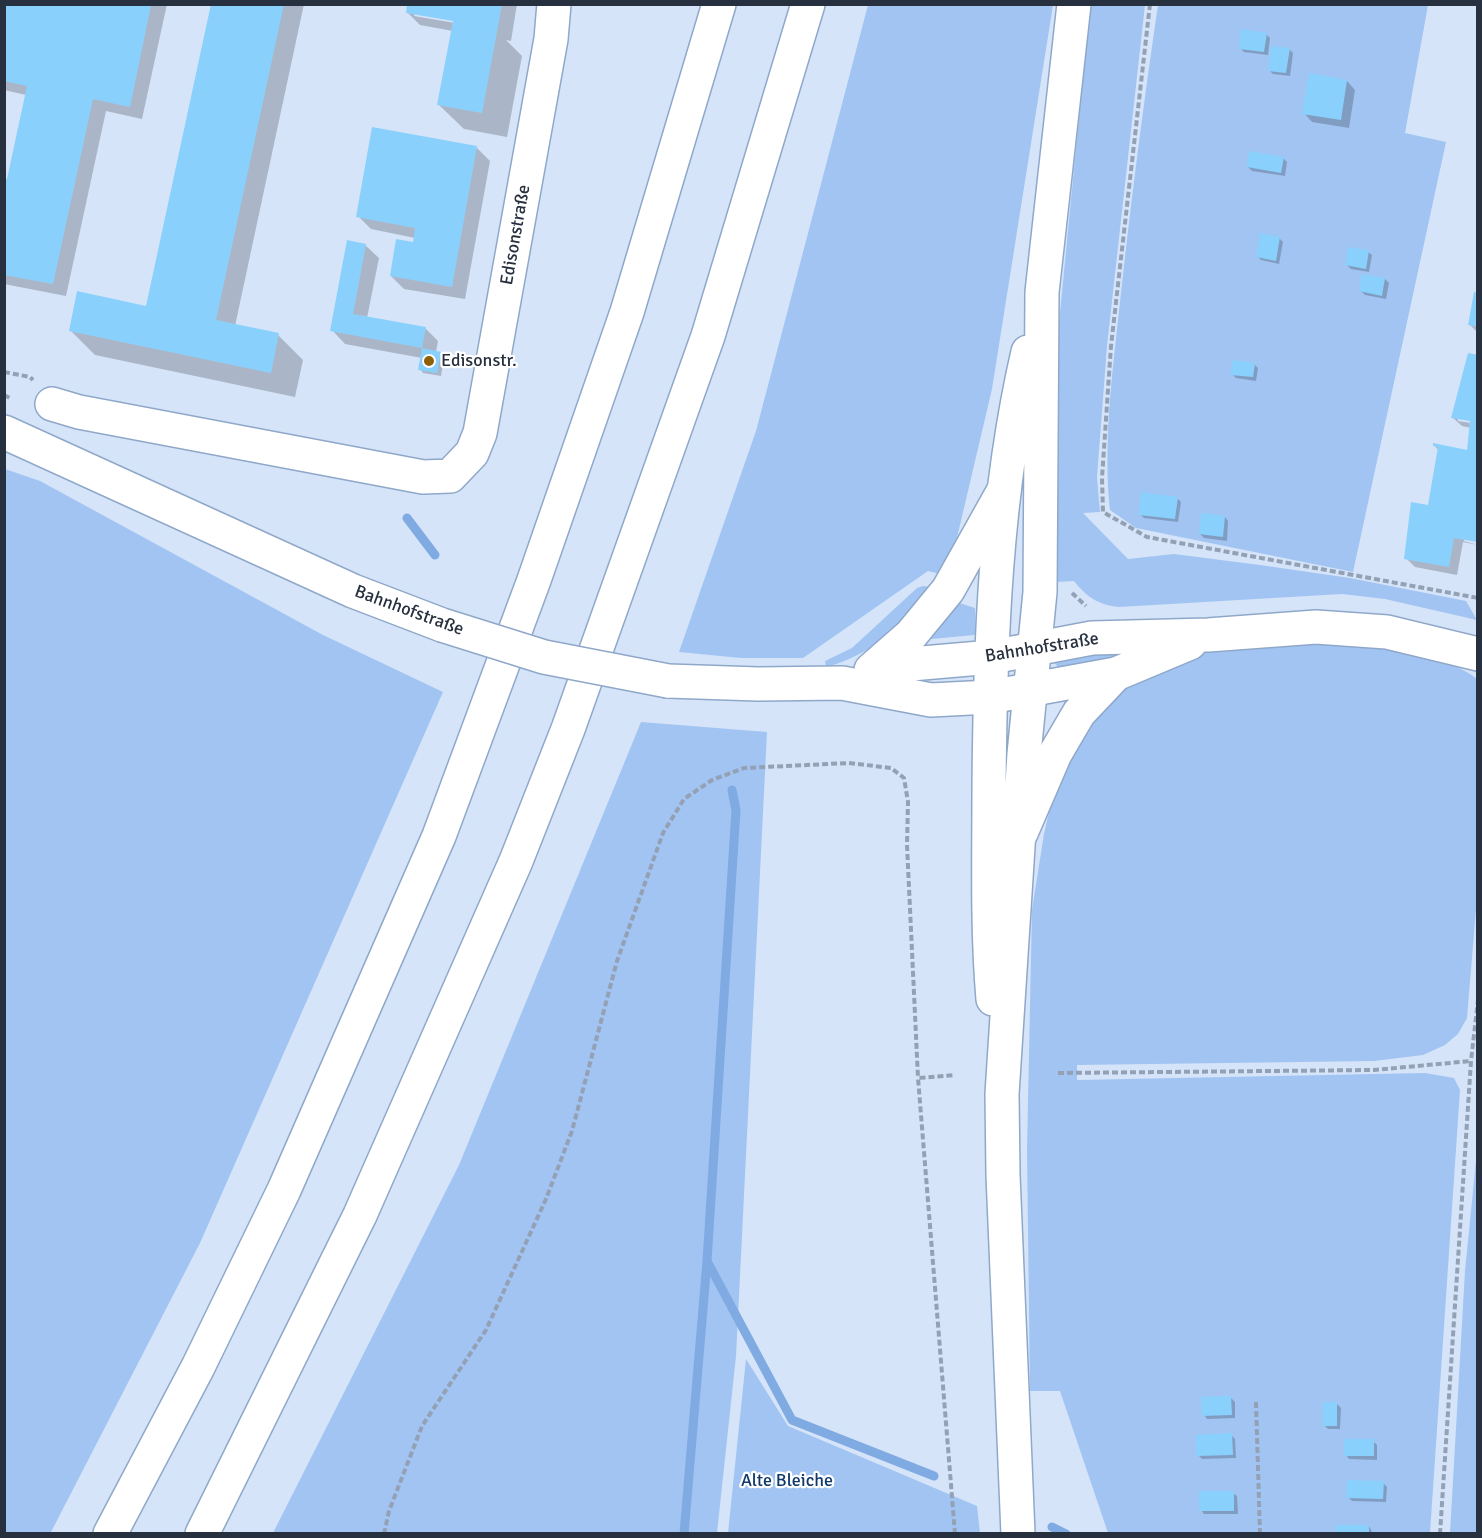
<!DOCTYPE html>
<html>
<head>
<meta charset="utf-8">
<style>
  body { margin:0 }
  #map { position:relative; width:1482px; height:1538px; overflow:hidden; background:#d5e4f9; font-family:Signika,sans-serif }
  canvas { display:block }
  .frame { position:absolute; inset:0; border:6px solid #27303e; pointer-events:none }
</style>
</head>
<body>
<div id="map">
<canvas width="1482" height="1538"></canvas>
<div class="frame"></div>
</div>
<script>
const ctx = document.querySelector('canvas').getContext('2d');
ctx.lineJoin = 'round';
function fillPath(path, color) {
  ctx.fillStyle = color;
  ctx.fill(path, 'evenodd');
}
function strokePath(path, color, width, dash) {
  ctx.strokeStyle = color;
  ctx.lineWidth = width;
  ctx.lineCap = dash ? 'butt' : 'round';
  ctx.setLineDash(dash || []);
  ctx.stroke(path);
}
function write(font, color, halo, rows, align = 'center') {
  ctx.font = font + ' Signika,sans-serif';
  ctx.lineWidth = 4.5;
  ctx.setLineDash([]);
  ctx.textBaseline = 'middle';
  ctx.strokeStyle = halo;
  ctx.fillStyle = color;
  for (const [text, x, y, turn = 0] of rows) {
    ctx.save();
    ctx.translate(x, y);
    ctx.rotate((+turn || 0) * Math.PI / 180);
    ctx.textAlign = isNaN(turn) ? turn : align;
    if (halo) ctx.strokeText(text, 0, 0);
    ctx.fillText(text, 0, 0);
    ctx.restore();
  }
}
const green = new Path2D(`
  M 868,5 L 1053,5 L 992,389 L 956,542 L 940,574 L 928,571 L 803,658 L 741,658 L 679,652 L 756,431 Z
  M 1090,5 L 1145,5 L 1107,346 L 1097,477 L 1100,512 L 1083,513 L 1128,559 L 1174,554 L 1260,565 L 1350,578 L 1466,601 L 1477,620 L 1385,599 L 1342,594 L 1119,607 C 1098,605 1087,597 1074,581 L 1056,582 L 1050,507 L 1059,323 Z
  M 1158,5 L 1428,5 L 1405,133 L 1446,142 L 1353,572 L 1136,528 L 1110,510 C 1103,445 1112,376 1119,311 C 1130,208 1143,107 1158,5 Z
  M 5,469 L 40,481 L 323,635 L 443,692 L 200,1243 L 50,1534 L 4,1533 Z
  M 923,586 L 932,587 C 909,624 869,656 826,667 L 825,661 L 852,648 L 917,588 Z
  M 953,601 L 975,608 L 976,633 L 974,635 L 932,639 L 929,637 Z
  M 1314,642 C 1360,646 1441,650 1477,679 L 1478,885 L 1467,1018 L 1458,1034 L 1445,1045 L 1423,1055 L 1374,1061 L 1077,1065 L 1077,1080 L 1425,1073 L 1454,1078 L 1460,1090 L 1430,1533 L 1108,1533 L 1060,1391 L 1030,1391 L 1027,1150 L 1032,910 L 1044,834 L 1053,794 L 1080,735 L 1122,689 L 1191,652 Z
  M 1141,650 L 1080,669 L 1058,667 L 1052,660 L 1056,655 Z
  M 641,722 L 767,732 L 736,1356 L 717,1533 L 273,1533 L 459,1165 Z
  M 1477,1151 L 1477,1533 L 1450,1533 L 1465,1271 Z
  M 746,1359 L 788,1426 L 977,1506 L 980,1533 L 728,1533 Z`);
const shadow = new Path2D(`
  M 4,4 L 167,4 L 142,119 L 106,111 L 66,296 L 4,284 L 4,180 L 8,181 L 26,95 L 4,90 Z
  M 213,4 L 304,4 L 235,326 L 278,335 L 303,360 L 295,397 L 95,355 L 70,330 L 148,307 Z
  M 409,4 L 517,4 L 511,41 L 506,40 L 522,56 L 507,137 L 464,129 L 439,105 L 453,31 L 420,25 L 407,12 ZM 415,13 L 455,20 L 455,23 L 414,16 Z
  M 1266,34 L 1270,38 L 1268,55 L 1244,52 L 1240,48 Z
  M 1289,49 L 1293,53 L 1290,76 L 1273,74 L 1270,71 Z
  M 1347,81 L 1355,90 L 1349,128 L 1312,122 L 1304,113 Z
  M 477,148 L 490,161 L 465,299 L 404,289 L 391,276 L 414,243 L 415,238 L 371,229 L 358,216 Z
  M 1283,158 L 1287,162 L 1285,176 L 1252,171 L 1248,167 Z
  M 1279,238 L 1283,242 L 1279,264 L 1261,260 L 1257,256 Z
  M 365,245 L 379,258 L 367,318 L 425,328 L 438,341 L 436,352 L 444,357 L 441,376 L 423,373 L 420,369 L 422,358 L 345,344 L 332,330 Z
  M 1368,252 L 1372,255 L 1369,272 L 1351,269 L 1347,265 Z
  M 1385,279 L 1389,283 L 1386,299 L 1365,295 L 1361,291 Z
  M 1478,295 L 1478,333 L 1470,325 Z
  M 1469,355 L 1478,357 L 1478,541 L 1464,538 L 1464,541 L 1478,545 L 1463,542 L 1457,575 L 1415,567 L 1406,558 L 1412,504 L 1429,507 L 1439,451 L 1434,445 L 1471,452 L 1468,449 L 1471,428 L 1462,426 L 1453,418 ZM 1458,418 L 1471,420 L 1471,423 L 1458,421 Z
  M 1254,364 L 1258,368 L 1256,381 L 1236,378 L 1232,374 Z
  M 1177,498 L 1181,502 L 1178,522 L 1144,518 L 1140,514 Z
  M 1225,517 L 1228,521 L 1227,541 L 1204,538 L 1200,534 Z
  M 1231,1398 L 1235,1402 L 1235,1418 L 1207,1419 L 1204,1415 Z
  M 1337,1404 L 1341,1408 L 1340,1429 L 1328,1429 L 1324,1425 Z
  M 1231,1435 L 1235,1439 L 1236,1458 L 1202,1459 L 1198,1455 Z
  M 1373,1441 L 1377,1445 L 1377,1460 L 1349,1459 L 1346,1455 Z
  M 1383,1483 L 1387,1487 L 1386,1502 L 1352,1501 L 1348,1497 Z
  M 1233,1493 L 1237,1496 L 1238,1514 L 1204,1514 L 1201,1510 Z
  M 1369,1526 L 1373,1534 L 1337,1534 Z`);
const stream = new Path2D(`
  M 407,518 L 435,555
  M 732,790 L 736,810 L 707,1261 L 792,1420 L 934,1476
  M 1052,1527 L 1066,1534
  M 684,1534 L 707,1261`);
const building = new Path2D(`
  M 211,4 L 284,4 L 216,320 L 279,333 L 271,373 L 69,331 L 77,291 L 146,306 Z
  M 407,4 L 502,4 L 482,113 L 437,105 L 453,21 L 406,13 Z
  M 4,5 L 151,5 L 130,107 L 93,99 L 53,284 L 4,275 L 4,179 L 7,179 L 27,86 L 4,81 Z
  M 1241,29 L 1267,33 L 1264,52 L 1239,49 Z
  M 1271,46 L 1290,48 L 1286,73 L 1268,71 Z
  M 1309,73 L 1347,80 L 1341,120 L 1302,114 Z
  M 372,127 L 477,146 L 452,287 L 390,276 L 396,239 L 413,242 L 415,228 L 356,217 Z
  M 1249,151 L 1284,157 L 1281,173 L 1247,167 Z
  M 1260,233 L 1280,237 L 1276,261 L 1256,257 Z
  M 347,240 L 366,244 L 353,314 L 426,327 L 422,348 L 330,331 Z
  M 1348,247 L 1369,250 L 1366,269 L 1345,265 Z
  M 1362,274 L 1385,278 L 1382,296 L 1359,291 Z
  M 1474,292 L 1478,293 L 1478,327 L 1468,325 Z
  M 422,348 L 441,352 L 437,373 L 418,370 Z
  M 1468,353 L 1478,355 L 1478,542 L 1454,538 L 1449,567 L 1404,559 L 1411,502 L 1428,505 L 1438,447 L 1433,446 L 1433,443 L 1467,450 L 1470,421 L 1451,418 Z
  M 1233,360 L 1255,363 L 1253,377 L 1230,375 Z
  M 1141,492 L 1178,497 L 1175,519 L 1139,515 Z
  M 1201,513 L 1225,516 L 1223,537 L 1199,534 Z
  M 1231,1396 L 1232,1415 L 1202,1416 L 1201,1397 Z
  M 1323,1402 L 1337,1402 L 1337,1426 L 1322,1426 Z
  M 1232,1433 L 1233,1455 L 1196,1456 L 1196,1435 Z
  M 1344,1439 L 1374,1439 L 1374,1456 L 1344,1456 Z
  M 1347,1480 L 1384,1481 L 1383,1499 L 1346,1498 Z
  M 1199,1491 L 1234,1491 L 1234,1511 L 1199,1511 Z
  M 1336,1525 L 1369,1525 L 1369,1534 L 1336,1534 Z`);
const path = new Path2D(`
  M 1150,4 L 1111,346 L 1102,478 L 1103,512 L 1147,537 L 1478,598
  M 4,372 L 30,377 L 33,380
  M 4,395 L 12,399
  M 1072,593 L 1086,606
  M 1058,1073 L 1374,1070 L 1471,1061
  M 1256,1402 L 1260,1534
  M 384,1534 L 389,1511 L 422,1426 L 486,1330 L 546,1199 L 572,1131 L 617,961 L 663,833 L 684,799 L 712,780 L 744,768 L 849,763 L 891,768 L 904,778 L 908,802 L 907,845 L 918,1078
  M 955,1534 L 918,1078 L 955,1075
  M 1440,1534 L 1471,1061 L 1478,1000`);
const minor = new Path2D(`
  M 52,404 L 79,412 L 423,477 L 450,476 L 472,453 L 480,433 L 551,39 L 554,4
  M 4,432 L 353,591 L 442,625
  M 876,667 L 992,657 L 1092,638 L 1208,635 L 1316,627 L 1387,632 L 1478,654
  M 871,670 L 911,635 L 948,590 L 1004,490
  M 668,681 L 758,684 L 842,683 L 931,700 L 990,697 L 1116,674 L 1190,643
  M 1021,833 L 1055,754 L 1079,713 L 1116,674`);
const major = new Path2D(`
  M 993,999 C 987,930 989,860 989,790 C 990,644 995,495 1028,352
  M 1018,1534 L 1003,1175 L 1002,1094 L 1024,754 L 1040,592 L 1042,292 L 1074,4`);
const highway = new Path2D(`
  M 110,1534 L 198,1367 L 284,1190 L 439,836 L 534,580 L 627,312 L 719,4
  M 202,1534 L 360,1215 L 516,861 L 568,729 L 708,336 L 808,4`);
const minorBridge = new Path2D(`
  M 442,625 L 544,657 L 668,681`);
const markers = [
  [429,361,6,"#8e6108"]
];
const streetNames = [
  ["Edisonstraße",516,235,-80],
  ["Bahnhofstraße",409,611,20],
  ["Bahnhofstraße",1042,648,-9]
];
const poiNames = [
  ["Edisonstr.",441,361]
];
const parkNames = [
  ["Alte Bleiche",787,1481]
];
fillPath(green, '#a2c4f2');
fillPath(shadow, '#0003');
strokePath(stream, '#80aae2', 9);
fillPath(building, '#89d1fc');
strokePath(minor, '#8fa8c9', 36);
strokePath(major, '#8fa8c9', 36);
strokePath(highway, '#8fa8c9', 36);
strokePath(path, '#94a1b4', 4, [6, 3]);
strokePath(minor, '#fff', 33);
strokePath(major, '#fff', 33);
strokePath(highway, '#fff', 33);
strokePath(minorBridge, '#8fa8c9', 36, []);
strokePath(minorBridge, '#fff', 33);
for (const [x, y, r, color] of markers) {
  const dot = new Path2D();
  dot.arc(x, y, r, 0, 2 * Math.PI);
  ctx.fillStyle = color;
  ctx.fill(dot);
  strokePath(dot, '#fff', 2);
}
write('18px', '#27303e', '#fff', streetNames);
write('18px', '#27303e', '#fff', poiNames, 'left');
write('18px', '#10396c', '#fff', parkNames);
</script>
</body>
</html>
